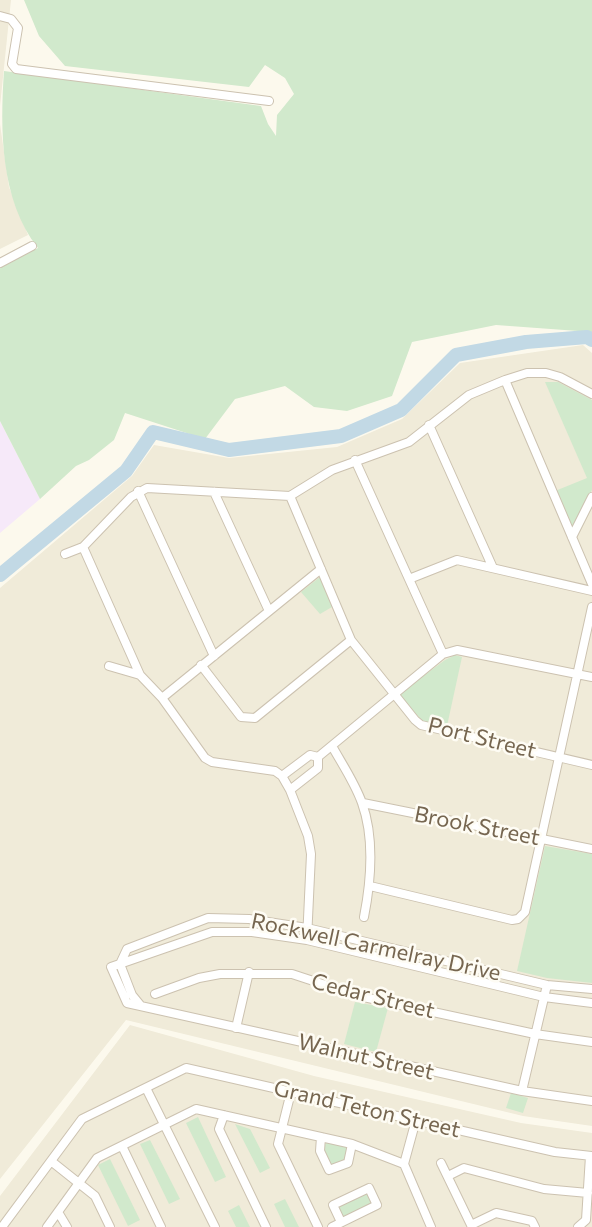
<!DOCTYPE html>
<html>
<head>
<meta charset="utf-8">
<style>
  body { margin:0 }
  canvas { display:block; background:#fcf9ed }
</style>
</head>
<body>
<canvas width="592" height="1227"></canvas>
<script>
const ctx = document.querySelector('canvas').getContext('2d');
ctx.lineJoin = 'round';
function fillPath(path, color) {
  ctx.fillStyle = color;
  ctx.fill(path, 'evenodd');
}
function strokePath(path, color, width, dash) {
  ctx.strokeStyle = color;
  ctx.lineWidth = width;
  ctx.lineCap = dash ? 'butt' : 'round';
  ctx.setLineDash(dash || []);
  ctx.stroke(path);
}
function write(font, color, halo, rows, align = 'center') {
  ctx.font = font + ' Commissioner,sans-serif';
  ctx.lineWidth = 5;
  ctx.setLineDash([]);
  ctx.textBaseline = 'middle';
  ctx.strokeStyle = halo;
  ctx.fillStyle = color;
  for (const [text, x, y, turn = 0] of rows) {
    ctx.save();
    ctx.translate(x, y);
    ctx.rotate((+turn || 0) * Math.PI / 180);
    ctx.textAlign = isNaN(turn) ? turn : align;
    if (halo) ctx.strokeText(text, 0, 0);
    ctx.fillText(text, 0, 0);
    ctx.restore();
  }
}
const residential = new Path2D(`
  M 0,0 L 11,0 L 0,106 Z
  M 0,124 L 9,187 L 28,235 L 0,249 Z
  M 583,345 L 592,353 L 592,1126 L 523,1116 L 126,1020 L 0,1179 L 0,588 L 132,476 L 154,445 L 229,458 L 337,447 L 402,419 L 460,363 Z
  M 130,1025 L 314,1076 L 521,1123 L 592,1133 L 592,1227 L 0,1227 L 0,1196 Z`);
const education = new Path2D(`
  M 0,421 L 40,499 L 0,533 Z`);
const green = new Path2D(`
  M 24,0 L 592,0 L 592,340 L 578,331 L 496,325 L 412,342 L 392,396 L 347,411 L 314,407 L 285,386 L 235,399 L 205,439 L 125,413 L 114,440 L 89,460 L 76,466 L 40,499 L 0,421 L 0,268 L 38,248 C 0,200 0,129 4,71 L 261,106 L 268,124 L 276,136 L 277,115 L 294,94 L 285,78 L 265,65 L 249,87 L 65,66 L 39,36 Z
  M 545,382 L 558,382 L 592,400 L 592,490 L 572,532 L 555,491 L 587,478 Z
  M 320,577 L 332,607 L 320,614 L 301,592 Z
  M 455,655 L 462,657 L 447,726 L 423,722 L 399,694 L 445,660 Z
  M 545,846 L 592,854 L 592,983 L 547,978 L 517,971 Z
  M 355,1002 L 388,1008 L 376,1052 L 344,1044 Z
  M 511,1093 L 528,1098 L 523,1113 L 506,1108 Z
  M 198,1117 L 226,1177 L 215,1182 L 186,1123 Z
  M 235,1124 L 250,1129 L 270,1168 L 260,1173 Z
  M 150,1140 L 180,1199 L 169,1204 L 140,1144 Z
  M 326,1143 L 348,1147 L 346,1161 L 330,1167 L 323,1150 Z
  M 110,1159 L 140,1220 L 128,1226 L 98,1165 Z
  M 367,1191 L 373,1205 L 343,1219 L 337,1205 Z
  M 285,1199 L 299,1227 L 285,1227 L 274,1204 Z
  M 239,1205 L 250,1227 L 236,1227 L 228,1211 Z`);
const river = new Path2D(`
  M 0,575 L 126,471 L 153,432 L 229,450 L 341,436 L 401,410 L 456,355 L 526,342 L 587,337 L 592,340`);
const street = new Path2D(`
  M 0,16 L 11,19 L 18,28 L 12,64 L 16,69 L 269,101
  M 0,263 L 32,246
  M 505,380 L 592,584
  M 429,425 L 493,568
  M 355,460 L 443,654
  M 138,491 L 214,656
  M 214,492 L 269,611
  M 290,496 L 351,640 L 415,720 L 421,725 L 592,765
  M 572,537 L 592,497
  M 83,547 L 140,675
  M 65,554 L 83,547 L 131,497 L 147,488 L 290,496 L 332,470 L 409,442 L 469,395 L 505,380 L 527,373 L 546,373 L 560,377 L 592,394
  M 409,579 L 457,560 L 592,591
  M 201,665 L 241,717 L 255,718 L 351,640
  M 109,666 L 140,675 L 162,698 L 205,758 L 212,762 L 275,771 L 282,776 L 290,790 L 308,836 L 311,854 L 307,940
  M 162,698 L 321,569
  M 332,746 C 342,764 355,783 362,803 C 375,839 371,881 364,917
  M 282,776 L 310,755 L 318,757
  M 290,790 L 318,768 L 318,757 L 443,654 L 457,650 L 592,677
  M 363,803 L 592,849
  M 370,886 L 512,920 L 518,919 L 525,912 L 592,607
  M 120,964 L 127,949 L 208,918 L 249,919 L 307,928 L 547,985 L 592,989
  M 120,964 L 132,995 L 141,1006
  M 155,994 L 199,978 L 220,974 L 292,974 L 359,996 L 535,1034 L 592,1042
  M 592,1003 L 544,997 L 307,940 L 252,932 L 212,932 L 111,967 L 127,1003 L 522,1091 L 592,1101
  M 236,1028 L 249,972
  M 146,1088 L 215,1227
  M 522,1091 L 547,985
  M 291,1092 L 278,1144 L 318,1227
  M 224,1115 L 219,1129 L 266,1227
  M 416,1120 L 404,1164 L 431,1227
  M 321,1137 L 320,1151 L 329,1170 L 348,1163 L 352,1144
  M 122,1146 L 161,1227
  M 51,1161 L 95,1196 L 110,1227
  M 441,1163 L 472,1227
  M 448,1176 L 464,1168 L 544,1189 L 588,1193
  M 58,1212 L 67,1227
  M 471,1225 L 496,1213 L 532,1221 L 535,1227
  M 2,1227 L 82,1119 L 186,1068 L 555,1152 L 592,1156
  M 47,1227 L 97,1158 L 196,1109 L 352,1144 L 404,1164
  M 332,1227 L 377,1205 L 369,1188 L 333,1205 L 341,1222
  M 578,1227 L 586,1220 L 590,1156`);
const streetNames = [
  ["Port Street",482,738,14],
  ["Brook Street",477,826,11],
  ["Rockwell Carmelray Drive",376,947,12],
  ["Cedar Street",373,996,14],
  ["Walnut Street",366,1057,13],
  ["Grand Teton Street",367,1109,13]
];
fillPath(residential, '#f0ebd9');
fillPath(education, '#f6e9f9');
fillPath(green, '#d1e9cc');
strokePath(river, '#c2d9e5', 14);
strokePath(street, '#ccc2b0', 10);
strokePath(street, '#fff', 8);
write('22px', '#766650', '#fefcf4', streetNames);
</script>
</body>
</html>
